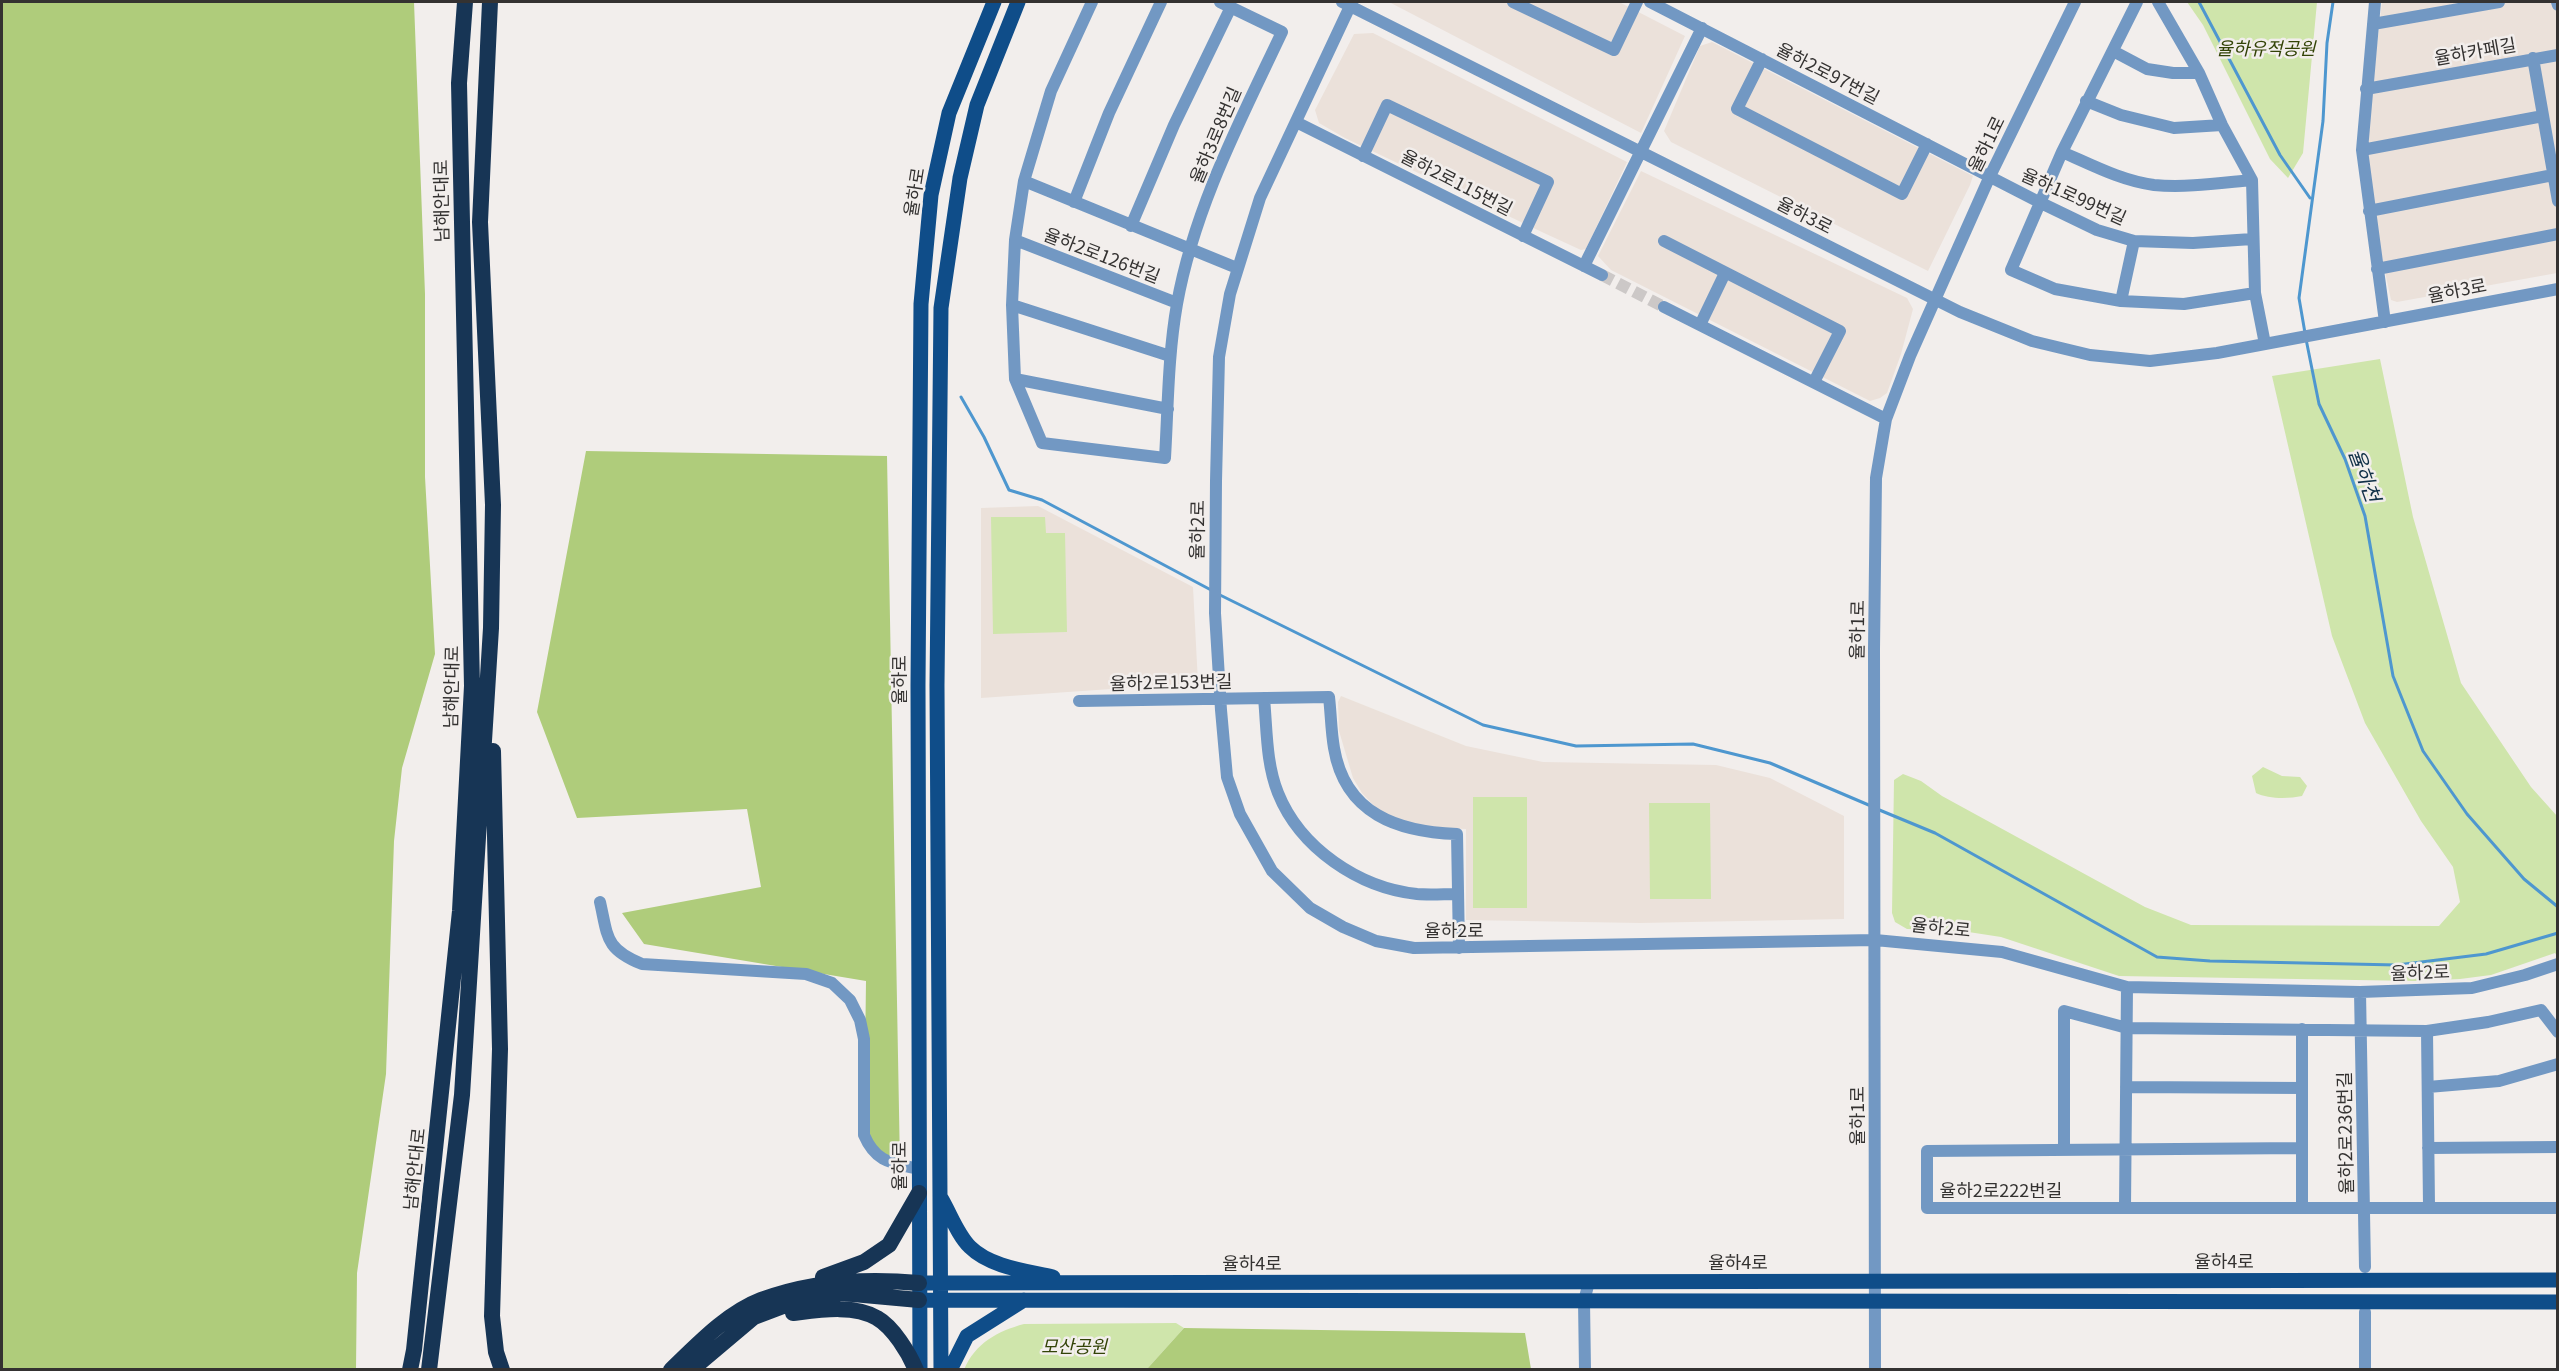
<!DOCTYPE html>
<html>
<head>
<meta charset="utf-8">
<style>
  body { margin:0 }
  #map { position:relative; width:2559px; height:1371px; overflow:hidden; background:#f2eeec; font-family:Georgia,serif }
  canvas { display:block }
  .frame { position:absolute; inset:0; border:3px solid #343231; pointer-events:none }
</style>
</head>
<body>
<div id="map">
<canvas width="2559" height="1371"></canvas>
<div class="frame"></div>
</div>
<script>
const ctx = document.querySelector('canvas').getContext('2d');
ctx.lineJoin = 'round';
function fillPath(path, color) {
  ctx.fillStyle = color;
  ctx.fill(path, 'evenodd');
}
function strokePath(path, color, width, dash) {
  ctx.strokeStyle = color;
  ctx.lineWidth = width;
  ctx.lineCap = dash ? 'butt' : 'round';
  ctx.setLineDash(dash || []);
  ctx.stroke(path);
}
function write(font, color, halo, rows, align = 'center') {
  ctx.font = font + ' Georgia,"Noto Sans KR",serif';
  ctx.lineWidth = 5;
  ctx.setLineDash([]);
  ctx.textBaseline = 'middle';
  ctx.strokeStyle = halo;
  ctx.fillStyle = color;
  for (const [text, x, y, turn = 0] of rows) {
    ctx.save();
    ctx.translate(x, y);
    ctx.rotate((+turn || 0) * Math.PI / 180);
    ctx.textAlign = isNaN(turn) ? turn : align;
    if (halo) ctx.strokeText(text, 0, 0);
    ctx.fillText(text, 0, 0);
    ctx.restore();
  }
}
const built = new Path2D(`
  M 1389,2 L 1619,2 L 1685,36 L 1641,133 Z
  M 2382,2 L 2557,2 L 2557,273 L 2397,302 L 2391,300 L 2375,224 L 2367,168 L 2367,133 Z
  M 1373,33 L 1627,162 L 1586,249 L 1581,250 L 1544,233 L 1345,138 L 1319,123 L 1315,110 L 1354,34 Z
  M 1712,42 L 1973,176 L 1970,185 L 1928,271 L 1671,142 L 1664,131 L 1700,46 Z
  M 1641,171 L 1907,298 L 1913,309 L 1901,354 L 1887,393 L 1880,398 L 1870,401 L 1611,270 L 1598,256 Z
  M 1038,506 L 1193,587 L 1198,683 L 981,698 L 981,508 Z
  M 1341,696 L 1466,746 L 1543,762 L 1716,765 L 1770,778 L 1844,816 L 1844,919 L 1640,923 L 1466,920 L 1466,829 L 1421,827 L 1380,812 L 1362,793 L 1353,778 L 1339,731 L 1338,702 Z`);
const green = new Path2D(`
  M 2187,2 L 2317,2 L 2303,153 L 2288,178 L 2270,159 L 2203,25 Z
  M 2380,359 L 2413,517 L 2461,683 L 2531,787 L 2557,816 L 2557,956 L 2555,953 L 2491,975 L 2460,979 L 2415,981 L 2119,976 L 2001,937 L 1962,931 L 1907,929 L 1895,922 L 1892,913 L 1894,780 L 1903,774 L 1921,781 L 1942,796 L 2145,907 L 2191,925 L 2439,926 L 2460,902 L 2453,867 L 2421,821 L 2365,723 L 2332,636 L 2272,376 Z
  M 991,517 L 1045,517 L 1046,533 L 1065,533 L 1067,632 L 993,634 Z
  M 2263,767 L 2282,776 L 2300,777 L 2307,786 L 2302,796 C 2288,799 2268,799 2256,793 L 2252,776 Z
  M 1473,797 L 1527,797 L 1527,908 L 1473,908 Z
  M 1649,803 L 1710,803 L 1711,899 L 1650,899 Z
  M 1176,1323 L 1184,1328 L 1147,1369 L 964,1370 C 975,1343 998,1331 1024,1324 Z`);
const forest = new Path2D(`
  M 2,2 L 414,2 L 425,294 L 425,477 L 435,654 L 402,768 L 394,841 L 386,1074 L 357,1273 L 356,1369 L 2,1369 Z
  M 586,451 L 887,456 L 900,1165 L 883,1161 L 864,1135 L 866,981 L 644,944 L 622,913 L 761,887 L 747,809 L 577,818 L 537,712 Z
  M 1184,1328 L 1525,1333 L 1531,1369 L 1147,1369 Z`);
const stream = new Path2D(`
  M 2199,2 L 2280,155 L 2310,198
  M 2305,333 L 2299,298 L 2323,121 L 2327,43 L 2333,2
  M 2306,339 L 2319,404 L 2345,459 L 2365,516 L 2393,676 L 2423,751 L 2467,814 L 2524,879 L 2558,907
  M 961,397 L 984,437 L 1009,490 L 1042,500 L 1211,590
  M 1220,595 L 1483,725 L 1576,746 L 1693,744 L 1770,763 L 1871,806
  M 1877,809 L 1935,833 L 2157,957 L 2210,961 L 2397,965 L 2486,954 L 2558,933`);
const minorTunnel = new Path2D(`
  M 1602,275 L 1664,307`);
const minor = new Path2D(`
  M 1092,2 L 1051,91 L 1024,181 L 1015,240 L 1012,305 L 1015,379 L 1042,443 L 1165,458 C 1168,407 1168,355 1177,304 C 1194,208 1241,119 1282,32 L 1220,2
  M 1342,2 L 1960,312 L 2032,341 L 2090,355 L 2150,361 L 2217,353 L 2558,289
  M 1352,2 L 1260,198 L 1230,294 L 1219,357 L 1216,481 L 1215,613 L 1221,710 L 1227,777 L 1240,814 L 1272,871 L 1310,908 L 1343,927 L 1376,941 L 1414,948 L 1875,940 L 2002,952 L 2127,987 L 2360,992 L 2472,988 L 2525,975 L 2558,964
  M 1513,2 L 1614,50 L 1637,2
  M 1650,2 L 2039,202 L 2097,230 L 2134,241 L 2193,243 L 2252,239
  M 2137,2 L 2062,152 L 2011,270 L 2055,289 L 2121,301 L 2184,304 L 2255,293
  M 2158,2 L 2199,73 L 2222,125 L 2252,180 L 2255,293 L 2265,344
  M 2375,2 L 2362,150 L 2385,322
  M 2557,2 L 2558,5
  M 2373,24 L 2499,2
  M 2113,51 L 2147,69 L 2173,73 L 2199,73
  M 2533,58 L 2558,201
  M 1762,59 L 1737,109 L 1902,194 L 1927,144
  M 2366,89 L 2558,55
  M 2086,101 L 2121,115 L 2174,128 L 2222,125
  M 1296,122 L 1602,275
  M 2362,150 L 2543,116
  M 2062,152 C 2092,165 2122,181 2154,185 C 2186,188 2220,183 2252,180
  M 1363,156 L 1387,105 L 1548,182 L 1523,236
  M 1024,181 L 1237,268
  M 1074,202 L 1109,113 L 1161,2
  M 2369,211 L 2553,175
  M 1131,226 L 1174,125 L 1231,7
  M 1015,240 L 1177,303
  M 1664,241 L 1840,331 L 1814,382
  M 1584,266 L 1702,28
  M 2377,269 L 2558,234
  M 2121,301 L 2134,241
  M 1012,305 L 1170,356
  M 1664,307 L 1886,419
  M 1700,325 L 1725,273
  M 1015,379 L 1168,409
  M 1264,698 C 1267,730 1266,763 1278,793 C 1300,848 1359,888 1417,894 C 1430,895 1444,894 1458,894
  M 1079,701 L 1329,697 C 1331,714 1331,731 1334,748 C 1345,814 1398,832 1457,834 L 1459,948
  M 600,902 C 608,937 605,949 642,964 L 806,974 L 832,983 L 850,1000 L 860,1020 L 864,1039 L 864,1135 C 876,1163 892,1163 919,1169
  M 2360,992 L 2365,1267
  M 2427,1031 L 2429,1206
  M 2126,1087 L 2302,1088
  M 2428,1087 L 2499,1081 L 2558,1064
  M 2302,1148 L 1927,1151 L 1927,1208 L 2558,1208
  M 2428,1148 L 2558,1147
  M 2064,1150 L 2064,1011 L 2127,1028 L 2427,1031 L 2488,1022 L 2541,1010 L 2558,1032
  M 2302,1207 L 2302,1029
  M 2125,1208 L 2127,987
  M 2365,1312 L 2365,1370
  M 1585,1370 L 1584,1301 L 1589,1282
  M 1875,1370 L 1874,649 L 1876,478 L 1886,419 L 1910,356 L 1990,176 L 2075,2`);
const major = new Path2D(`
  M 941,1198 C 950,1213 957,1234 970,1247 C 990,1267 1027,1271 1053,1277
  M 919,1283 L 2558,1280
  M 919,1300 L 2558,1302
  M 920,1370 L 918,685 L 921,304 L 931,195 L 949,113 L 994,2
  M 941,1370 L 937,685 L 941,308 L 960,178 L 977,105 L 1018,2
  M 950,1370 L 967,1336 L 1024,1300`);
const highway = new Path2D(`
  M 493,751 L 500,1049 L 492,1316 L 496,1352 L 502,1370
  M 823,1277 L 864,1262 L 889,1245 L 919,1193
  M 793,1313 C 818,1310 854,1304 877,1318 C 893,1327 909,1353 916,1370
  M 410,1370 L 414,1350 L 460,911 L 472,686 L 459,83 L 465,2
  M 429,1370 L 462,1095 L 491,628 L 493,505 L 480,222 L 490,2
  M 671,1370 C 697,1345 727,1313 761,1300 C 812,1281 866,1278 919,1283
  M 691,1370 L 754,1317 L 791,1303 L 842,1293 L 919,1300`);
const parkNames = [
  ["율하유적공원",2266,48],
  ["모산공원",1074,1346]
];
const streetNames = [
  ["율하카페길",2475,51,-10],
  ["율하2로97번길",1828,73,27],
  ["율하3로8번길",1215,135,-67],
  ["율하1로",1986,144,-64],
  ["율하2로115번길",1457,182,27],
  ["율하로",914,192,-81],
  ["율하1로99번길",2074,196,24],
  ["남해안대로",441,201,-91],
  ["율하3로",1805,215,27],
  ["율하2로126번길",1102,255,21],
  ["율하3로",2457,290,-11],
  ["율하2로",1197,530,-89],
  ["율하1로",1857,630,-89],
  ["율하로",899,680,-90],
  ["율하2로153번길",1171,682,-1],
  ["남해안대로",451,687,-89],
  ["율하2로",1941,927,6],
  ["율하2로",1454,930],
  ["율하2로",2420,972,-2],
  ["율하1로",1857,1116,-90],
  ["율하2로236번길",2345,1133,-91],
  ["율하로",899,1166,-90],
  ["남해안대로",414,1169,-84],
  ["율하2로222번길",2001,1190],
  ["율하4로",2224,1261],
  ["율하4로",1738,1262],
  ["율하4로",1252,1263]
];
const waterNames = [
  ["율하천",2365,475,70]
];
fillPath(built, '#ebe1da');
fillPath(green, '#cfe5ab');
fillPath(forest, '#afcc7b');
strokePath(stream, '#4e97cf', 3);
strokePath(minorTunnel, '#ccc8c7', 12, [12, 6]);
strokePath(minor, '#7298c3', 12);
strokePath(major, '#0f4d89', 15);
strokePath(highway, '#173555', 16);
write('italic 18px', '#324306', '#f2eeec', parkNames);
write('18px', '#343231', '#f2eeec', streetNames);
write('italic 20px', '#103047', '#f2eeec', waterNames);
</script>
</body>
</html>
